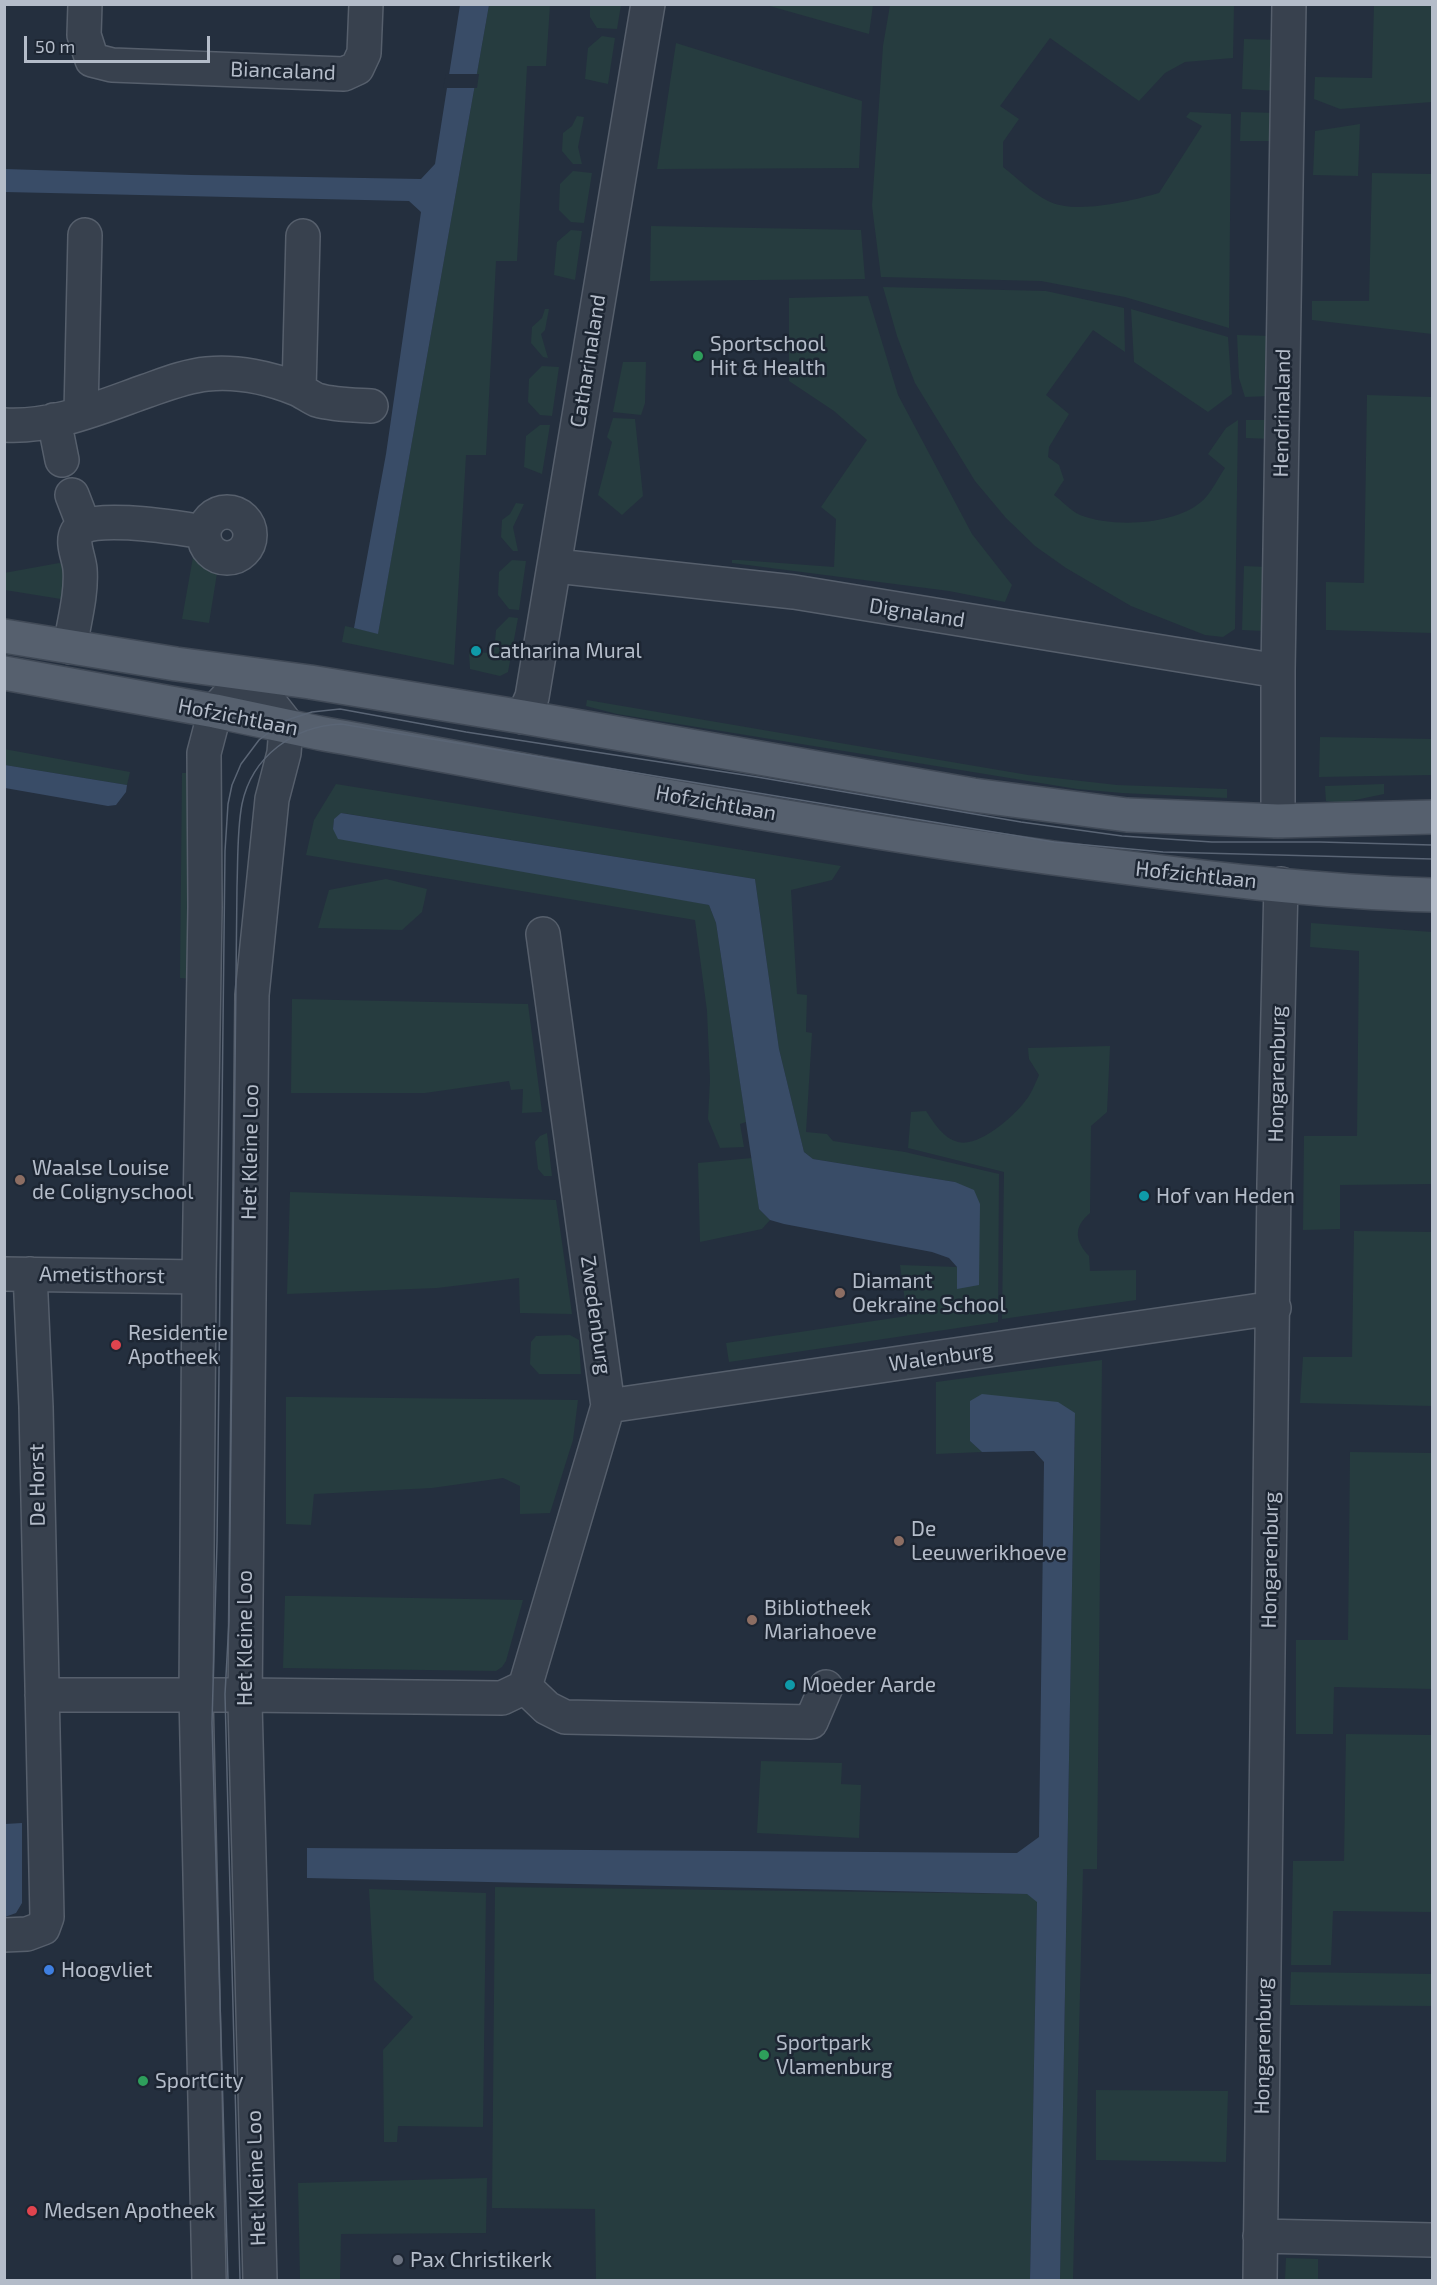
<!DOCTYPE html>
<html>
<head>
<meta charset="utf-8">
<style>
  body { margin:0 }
  #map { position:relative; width:1437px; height:2285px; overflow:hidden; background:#242f3e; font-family:"Exo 2",sans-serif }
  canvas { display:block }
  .frame { position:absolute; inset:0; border:6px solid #b4bcc9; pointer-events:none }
  .scale { position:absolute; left:24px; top:36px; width:186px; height:27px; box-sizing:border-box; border:3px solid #b4bcc9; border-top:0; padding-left:8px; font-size:18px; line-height:21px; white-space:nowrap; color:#b4bcc9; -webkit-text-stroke:4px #1d2633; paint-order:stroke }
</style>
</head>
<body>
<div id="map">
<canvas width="1437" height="2285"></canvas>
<div class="frame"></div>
<div class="scale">50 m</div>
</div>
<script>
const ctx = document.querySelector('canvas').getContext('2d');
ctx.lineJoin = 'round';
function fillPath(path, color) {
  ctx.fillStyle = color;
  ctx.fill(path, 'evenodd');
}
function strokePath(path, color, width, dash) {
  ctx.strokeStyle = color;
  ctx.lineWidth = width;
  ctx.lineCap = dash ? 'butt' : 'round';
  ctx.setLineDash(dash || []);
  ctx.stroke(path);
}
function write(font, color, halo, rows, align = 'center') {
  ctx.font = font + ' "Exo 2",sans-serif';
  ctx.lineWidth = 5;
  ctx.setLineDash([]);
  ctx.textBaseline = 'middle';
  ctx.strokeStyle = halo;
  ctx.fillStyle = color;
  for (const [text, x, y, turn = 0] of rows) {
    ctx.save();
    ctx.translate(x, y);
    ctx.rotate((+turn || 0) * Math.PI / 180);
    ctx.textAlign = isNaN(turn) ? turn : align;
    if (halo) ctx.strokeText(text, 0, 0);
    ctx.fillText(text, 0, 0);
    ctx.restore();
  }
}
const green = new Path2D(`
  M 489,5 L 550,5 L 546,66 L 527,66 L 517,261 L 496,261 L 486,455 L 466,455 L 454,665 L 342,642 L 345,626 L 378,633 Z
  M 590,5 L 621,5 L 617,29 L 597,28 L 590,17 Z
  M 766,5 L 873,5 L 869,34 Z
  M 890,5 L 1234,5 L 1233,58 L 1185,62 L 1165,73 L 1139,101 L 1050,38 L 1000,106 L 1019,119 L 1003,142 L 1003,167 C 1017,178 1032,193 1048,201 C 1075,215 1131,201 1159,193 L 1202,126 L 1186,117 L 1190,112 L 1231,114 L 1229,328 L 1125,297 L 1041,281 L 881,277 L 872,206 L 883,46 Z
  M 1374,5 L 1432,5 L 1432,102 L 1340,109 L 1314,99 L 1315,77 L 1372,78 Z
  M 602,36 L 615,38 L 608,84 L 585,79 L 588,48 Z
  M 1244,39 L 1280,40 L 1278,91 L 1242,89 Z
  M 676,43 L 862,101 L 859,168 L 657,169 Z
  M 1241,112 L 1277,113 L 1276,141 L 1240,141 Z
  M 577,116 L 584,117 L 578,147 L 582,164 L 573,164 L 562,151 L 563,133 L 572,126 Z
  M 1360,124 L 1358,176 L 1313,175 L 1315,131 Z
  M 573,171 L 592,173 L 584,223 L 571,222 L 559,210 L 560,184 Z
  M 1372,173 L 1432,174 L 1432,334 L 1312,320 L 1312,301 L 1369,301 Z
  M 651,226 L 861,230 L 865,279 L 650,281 Z
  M 571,230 L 582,231 L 575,280 L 554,275 L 557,242 Z
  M 883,287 L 1046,291 L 1124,308 L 1125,352 L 1093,330 L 1046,395 L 1069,414 L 1049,447 L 1048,457 L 1059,465 L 1064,480 L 1054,495 C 1062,501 1071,511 1080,515 C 1113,528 1174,525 1201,502 C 1211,494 1218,478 1225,468 L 1208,454 L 1226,428 L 1238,420 L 1235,629 L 1223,637 L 1205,635 L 1131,606 L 1066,568 L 1035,546 L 1006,518 L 975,481 L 915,383 L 897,336 Z
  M 868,296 L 898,395 L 972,534 L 1012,585 L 1005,602 L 949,591 L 732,563 L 732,560 L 739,560 L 834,567 L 836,519 L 821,507 L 867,440 L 834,411 L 789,381 L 789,298 Z
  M 545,309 L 549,309 L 545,330 L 541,334 L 548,358 L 543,357 L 531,343 L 532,327 L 542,318 Z
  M 1131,309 L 1228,337 L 1232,394 L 1208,412 L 1134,362 Z
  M 1237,335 L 1272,336 L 1271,396 L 1245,397 L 1239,378 Z
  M 623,362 L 646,362 L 645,403 L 641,415 L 613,412 Z
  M 542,366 L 559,367 L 552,416 L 540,415 L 528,402 L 529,379 Z
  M 1367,395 L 1432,397 L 1432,633 L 1326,630 L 1326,582 L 1364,583 Z
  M 613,418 L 635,419 L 643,496 L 622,515 L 598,495 L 612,442 L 607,437 Z
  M 1246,420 L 1271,420 L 1271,439 L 1246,438 Z
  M 540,425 L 550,425 L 542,474 L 524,467 L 526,436 Z
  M 516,503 L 524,504 L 513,527 L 518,551 L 513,551 L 501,537 L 502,520 L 510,514 Z
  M 195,546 C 199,559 206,562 218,567 L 209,623 L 182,619 Z
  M 512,560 L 526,561 L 519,610 L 509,609 L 498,595 L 499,572 Z
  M 59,563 L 65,565 L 67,600 L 5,590 L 4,573 Z
  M 1244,566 L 1266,567 L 1264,631 L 1242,630 Z
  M 509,617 L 518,618 L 508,672 L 500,676 L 470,669 L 469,652 L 494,653 L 496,630 Z
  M 587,700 L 1028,775 L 1117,785 L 1227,789 L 1227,798 L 1122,793 L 1077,789 L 617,714 L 586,706 Z
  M 1320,737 L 1432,739 L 1432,775 L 1319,777 Z
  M 4,749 L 130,772 L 127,785 L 5,765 Z
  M 182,773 L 197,773 L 194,979 L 180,978 Z
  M 336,784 L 841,866 L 832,880 L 791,890 L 797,994 L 807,995 L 806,1032 L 812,1033 L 806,1132 L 827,1134 L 833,1141 L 905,1152 L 999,1174 L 998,1322 L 729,1362 L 726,1343 L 907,1316 L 900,1265 L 957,1267 L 979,1285 L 955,1182 L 813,1159 L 804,1152 L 779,1049 L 755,879 L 342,813 L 334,819 L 333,829 L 709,905 L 716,923 L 746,1122 L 740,1124 L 744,1147 L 720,1148 L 708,1119 L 710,1080 L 707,1011 L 695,920 L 306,855 L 314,820 Z
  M 1384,784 L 1384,794 L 1341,803 L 1326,801 L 1325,786 Z
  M 386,879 L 427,889 L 422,912 L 402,930 L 318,928 L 329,890 Z
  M 1311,923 L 1432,932 L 1432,1184 L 1340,1185 L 1340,1229 L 1303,1230 L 1304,1136 L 1357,1136 L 1359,951 L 1310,947 Z
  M 292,999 L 528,1004 L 542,1112 L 522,1113 L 523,1089 L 511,1090 L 509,1081 L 425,1093 L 291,1093 Z
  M 1110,1046 L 1107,1112 L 1091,1126 L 1090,1213 C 1073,1227 1075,1241 1089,1256 L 1090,1271 L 1136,1270 L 1136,1300 L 1002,1319 L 1004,1172 L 908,1148 L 911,1112 L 926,1111 C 934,1123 943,1138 958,1142 C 980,1148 1018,1113 1029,1096 C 1033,1089 1036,1082 1039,1075 L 1029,1059 L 1028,1048 Z
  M 547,1133 L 552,1176 L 544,1176 L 538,1169 L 535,1142 L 540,1136 Z
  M 752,1158 L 759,1209 L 770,1220 L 762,1229 L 700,1242 L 698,1163 Z
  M 290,1192 L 556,1200 L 572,1314 L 520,1313 L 519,1278 L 437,1288 L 287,1294 Z
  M 1354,1231 L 1432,1232 L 1432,1406 L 1300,1403 L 1303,1357 L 1352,1357 Z
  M 570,1335 L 579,1340 L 581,1374 L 539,1374 L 530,1364 L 531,1342 L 536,1336 Z
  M 1102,1360 L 1097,1869 L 1083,1869 L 1073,2280 L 1060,2280 L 1075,1414 L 970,1441 L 982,1452 L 936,1454 L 936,1382 Z
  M 286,1397 L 303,1397 L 578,1400 L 573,1440 L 550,1513 L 520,1514 L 520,1486 L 503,1478 L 432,1488 L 314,1494 L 311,1525 L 286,1524 Z
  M 1350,1452 L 1432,1453 L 1432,1689 L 1334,1687 L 1333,1734 L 1296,1734 L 1296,1640 L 1348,1640 Z
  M 285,1596 L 305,1596 L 523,1600 L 506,1661 L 502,1667 L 496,1671 L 283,1668 Z
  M 1346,1734 L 1432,1735 L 1432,1912 L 1333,1911 L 1331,1965 L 1291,1965 L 1293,1861 L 1344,1861 Z
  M 761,1761 L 842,1763 L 841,1784 L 861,1785 L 859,1838 L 757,1833 Z
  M 495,1887 L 1027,1894 L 1037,1901 L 1030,2280 L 596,2280 L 595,2209 L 492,2208 Z
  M 369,1889 L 486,1893 L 483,2127 L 398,2126 L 397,2142 L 384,2142 L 383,2050 L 413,2017 L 374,1980 Z
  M 1291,1972 L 1432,1974 L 1432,2006 L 1290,2005 Z
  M 1096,2090 L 1228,2091 L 1226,2162 L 1096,2160 Z
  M 487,2178 L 486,2233 L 341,2234 L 340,2280 L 300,2280 L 298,2183 Z
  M 1286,2258 L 1318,2259 L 1318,2280 L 1285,2280 Z`);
const water = new Path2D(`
  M 460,5 L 489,5 L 378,634 L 354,628 L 386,454 L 421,212 L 409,201 L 5,192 L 5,169 L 192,175 L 421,179 L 435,164 Z
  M 5,765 L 127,785 L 126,792 L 116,805 L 108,806 L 5,788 Z
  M 341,813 L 755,879 L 779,1049 L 804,1152 L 813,1159 L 955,1182 L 974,1190 L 980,1204 L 979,1285 L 957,1289 L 957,1267 L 949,1258 L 932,1252 L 784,1224 L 770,1220 L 759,1209 L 716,923 L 709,905 L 338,839 L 333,829 L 334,819 Z
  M 982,1394 L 1058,1402 L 1075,1413 L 1060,2280 L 1030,2280 L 1037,1902 L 1027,1894 L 307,1878 L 307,1848 L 1017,1853 L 1039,1837 L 1044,1462 L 1034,1451 L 982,1452 L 970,1441 L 970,1401 Z
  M 22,1823 L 22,1903 L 16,1913 L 5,1917 L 5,1824 Z`);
const pier = new Path2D(`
  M 446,74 L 479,74 L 477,88 L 443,88 Z`);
const minor = new Path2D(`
  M 85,4 L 84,35 L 92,60 L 112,65 L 344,74 L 357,68 L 364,53 L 366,4
  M 299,390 L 303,236
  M 81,413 L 85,235
  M 54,420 L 62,460
  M 4,425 C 53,428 101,407 146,391 C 166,384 186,376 207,374 C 237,371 270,378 297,389 C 304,392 310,397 317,400 C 334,405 353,405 371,406
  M 72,495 L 84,526
  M204 535a23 23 0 1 1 46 0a23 23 0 1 1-46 0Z
  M 556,566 L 794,592 L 1278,671
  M 70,647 C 74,622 82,594 80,569 C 79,557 71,543 77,532 C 88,512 183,529 204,532
  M 523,717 L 532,697 L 648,4
  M 1278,821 L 1278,671 L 1289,4
  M 4,1274 L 199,1277
  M 608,1406 L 1274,1308
  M 525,1687 L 547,1708 L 565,1717 L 811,1722 L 826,1687
  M 42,1695 L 245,1695 L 502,1698 L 525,1687 L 608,1406 L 543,934
  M 4,1935 L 27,1934 L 43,1928 L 47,1917 L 36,1407 L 30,1274
  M 1260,2236 L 1432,2240
  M 209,2280 L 196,1695 L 199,1277 L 205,907 L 204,753 L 215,711 L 248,675 L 284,721 L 286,727 L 284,753 L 272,799 L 252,995 L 245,1703 L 260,2280
  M 1260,2280 L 1274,1184 L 1281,884`);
const major = new Path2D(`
  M 4,636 L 176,664 L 310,682 L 523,717 L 973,795 L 1127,815 L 1278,821 L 1432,817
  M 4,673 L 215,711 L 319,733 C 573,778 827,829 1083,862 C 1198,877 1317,892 1432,895`);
const tram = new Path2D(`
  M 228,2280 L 212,1723 L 217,1542 L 225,851 L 228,804 L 232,785 L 241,764 L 259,740 L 284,721 L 312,712 L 340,709 L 466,732 L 757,777 L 1021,822 L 1122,836 L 1212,842 L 1320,842 L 1432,845
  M 240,2280 L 225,1694 L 229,1621 L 237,886 C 238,860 237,830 242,804 C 252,756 294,726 341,724 L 1054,842 L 1163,852 L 1432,859`);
const markers = [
  [698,356,6,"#2e9e5b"],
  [476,651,6,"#0f9aa8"],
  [20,1180,6,"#8d6e63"],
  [1144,1196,6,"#0f9aa8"],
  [840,1293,6,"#8d6e63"],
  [116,1345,6,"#e0444e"],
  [899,1541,6,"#8d6e63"],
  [752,1620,6,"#8d6e63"],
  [790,1685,6,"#0f9aa8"],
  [49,1970,6,"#3f7fe0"],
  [764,2055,6,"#2e9e5b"],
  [143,2081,6,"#2e9e5b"],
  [32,2211,6,"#e0444e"],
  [398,2260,6,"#6b7280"]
];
const streetNames = [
  ["Biancaland",283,71,2],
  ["Catharinaland",588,361,-81],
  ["Hendrinaland",1282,413,-89],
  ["Dignaland",917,613,9],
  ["Hofzichtlaan",238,717,11],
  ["Hofzichtlaan",716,803,10],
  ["Hofzichtlaan",1196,875,6],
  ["Hongarenburg",1277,1074,-89],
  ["Het Kleine Loo",250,1152,-89],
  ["Ametisthorst",102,1275,1],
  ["Zwedenburg",596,1315,82],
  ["Walenburg",941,1357,-8],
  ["De Horst",37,1485,-91],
  ["Hongarenburg",1270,1560,-89],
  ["Het Kleine Loo",245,1638,-90],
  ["Hongarenburg",1263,2046,-89],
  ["Het Kleine Loo",256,2178,-92]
];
const poiNames = [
  ["Sportschool",710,344],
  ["Hit & Health",710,368],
  ["Catharina Mural",488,651],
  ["Waalse Louise",32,1168],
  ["de Colignyschool",32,1192],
  ["Hof van Heden",1156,1196],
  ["Diamant",852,1281],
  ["Oekraïne School",852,1305],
  ["Residentie",128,1333],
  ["Apotheek",128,1357],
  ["De",911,1529],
  ["Leeuwerikhoeve",911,1553],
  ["Bibliotheek",764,1608],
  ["Mariahoeve",764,1632],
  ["Moeder Aarde",802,1685],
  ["Hoogvliet",61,1970],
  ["Sportpark",776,2043],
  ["Vlamenburg",776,2067],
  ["SportCity",155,2081],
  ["Medsen Apotheek",44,2211],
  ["Pax Christikerk",410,2260]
];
fillPath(green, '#263c3f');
fillPath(water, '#394c67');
fillPath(pier, '#242f3e');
strokePath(minor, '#565f6c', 36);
strokePath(major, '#414a57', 36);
strokePath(minor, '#38414e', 33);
strokePath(major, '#56606e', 33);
strokePath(tram, '#5a6575', 1.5);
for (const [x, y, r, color] of markers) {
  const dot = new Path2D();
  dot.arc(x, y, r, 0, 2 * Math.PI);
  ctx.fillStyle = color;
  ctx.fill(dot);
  strokePath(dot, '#1d2633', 2);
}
write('21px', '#b4bcc9', '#1d2633', streetNames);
write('21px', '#b4bcc9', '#1d2633', poiNames, 'left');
</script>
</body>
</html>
